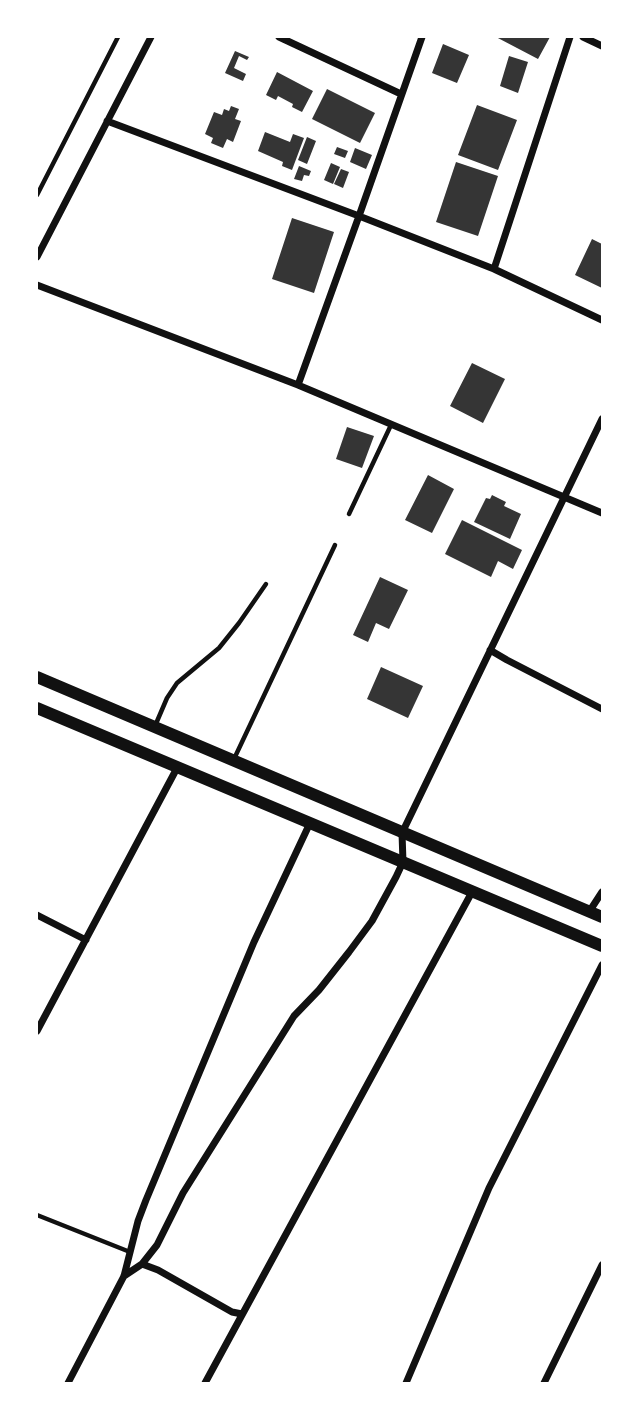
<!DOCTYPE html>
<html>
<head>
<meta charset="utf-8">
<style>
  body { margin:0 }
  #map { position:relative; width:639px; height:1420px; overflow:hidden; background:#fff; font-family:Ubuntu,sans-serif }
  canvas { display:block }
  .frame { position:absolute; inset:0; border:38px solid #fff; pointer-events:none }
</style>
</head>
<body>
<div id="map">
<canvas width="639" height="1420"></canvas>
<div class="frame"></div>
</div>
<script>
const ctx = document.querySelector('canvas').getContext('2d');
ctx.lineJoin = 'round';
function fillPath(path, color) {
  ctx.fillStyle = color;
  ctx.fill(path, 'evenodd');
}
function strokePath(path, color, width, dash) {
  ctx.strokeStyle = color;
  ctx.lineWidth = width;
  ctx.lineCap = dash ? 'butt' : 'round';
  ctx.setLineDash(dash || []);
  ctx.stroke(path);
}
const building = new Path2D(`
  M 496,37 L 550,37 L 538,59 Z
  M 443,44 L 469,55 L 457,83 L 432,73 Z
  M 235,51 L 249,57 L 247,60 L 239,56 L 234,68 L 246,74 L 243,81 L 225,73 Z
  M 509,56 L 528,62 L 518,93 L 500,86 Z
  M 277,72 L 313,91 L 302,112 L 292,107 L 293,104 L 278,96 L 276,100 L 266,95 Z
  M 327,89 L 375,113 L 360,143 L 312,119 Z
  M 477,105 L 517,120 L 498,170 L 458,155 Z
  M 231,106 L 239,109 L 235,119 L 241,121 L 233,142 L 227,139 L 223,148 L 211,143 L 213,138 L 205,134 L 214,112 L 222,115 L 224,109 L 229,111 Z
  M 265,132 L 290,142 L 293,134 L 304,138 L 292,170 L 282,166 L 283,162 L 258,151 Z
  M 307,137 L 316,141 L 307,164 L 298,160 Z
  M 337,147 L 348,151 L 345,158 L 334,154 Z
  M 355,148 L 372,155 L 366,169 L 350,162 Z
  M 456,162 L 498,176 L 478,236 L 436,222 Z
  M 331,163 L 340,167 L 333,184 L 324,180 Z
  M 299,166 L 311,171 L 309,176 L 304,175 L 302,181 L 294,179 Z
  M 341,169 L 349,172 L 343,188 L 334,184 Z
  M 292,218 L 334,232 L 314,293 L 272,279 Z
  M 592,239 L 602,244 L 602,288 L 575,275 Z
  M 472,363 L 505,379 L 483,423 L 450,406 Z
  M 347,427 L 374,436 L 362,468 L 336,459 Z
  M 428,475 L 454,489 L 432,533 L 405,520 Z
  M 492,495 L 506,502 L 504,506 L 521,514 L 510,539 L 474,522 L 486,498 L 490,499 Z
  M 462,520 L 522,550 L 513,569 L 498,561 L 491,577 L 445,554 Z
  M 380,577 L 408,590 L 389,629 L 376,623 L 368,642 L 353,635 Z
  M 381,667 L 423,686 L 408,718 L 367,699 Z`);
const service = new Path2D(`
  M 37,195 L 118,37
  M 349,514 L 391,425
  M 155,726 L 167,698 L 177,683 L 219,648 L 239,623 L 266,584
  M 234,759 L 335,545
  M 37,1215 L 130,1252`);
const minor = new Path2D(`
  M 279,37 L 401,94
  M 583,37 L 602,46
  M 107,121 L 359,216 L 494,269 L 602,320
  M 37,257 L 151,37
  M 494,269 L 570,37
  M 37,285 L 298,385 L 602,513
  M 298,385 L 359,216 L 422,37
  M 490,650 L 507,660 L 602,709
  M 589,912 L 602,892
  M 37,915 L 86,940
  M 37,1031 L 177,768
  M 142,1264 L 158,1270 L 232,1312 L 242,1314
  M 124,1276 L 142,1264 L 157,1245 L 183,1193 L 294,1016 L 319,990 L 349,952 L 372,921 L 396,877 L 403,862 L 402,833 L 602,419
  M 68,1383 L 124,1276 L 138,1221 L 146,1200 L 254,942 L 310,823
  M 205,1383 L 472,892
  M 406,1383 L 489,1188 L 602,965
  M 544,1383 L 602,1265`);
const secondary = new Path2D(`
  M 37,677 L 602,917
  M 37,708 L 602,946`);
fillPath(building, '#353535');
strokePath(service, '#111', 4.5);
strokePath(minor, '#111', 7);
strokePath(secondary, '#111', 12);
</script>
</body>
</html>
